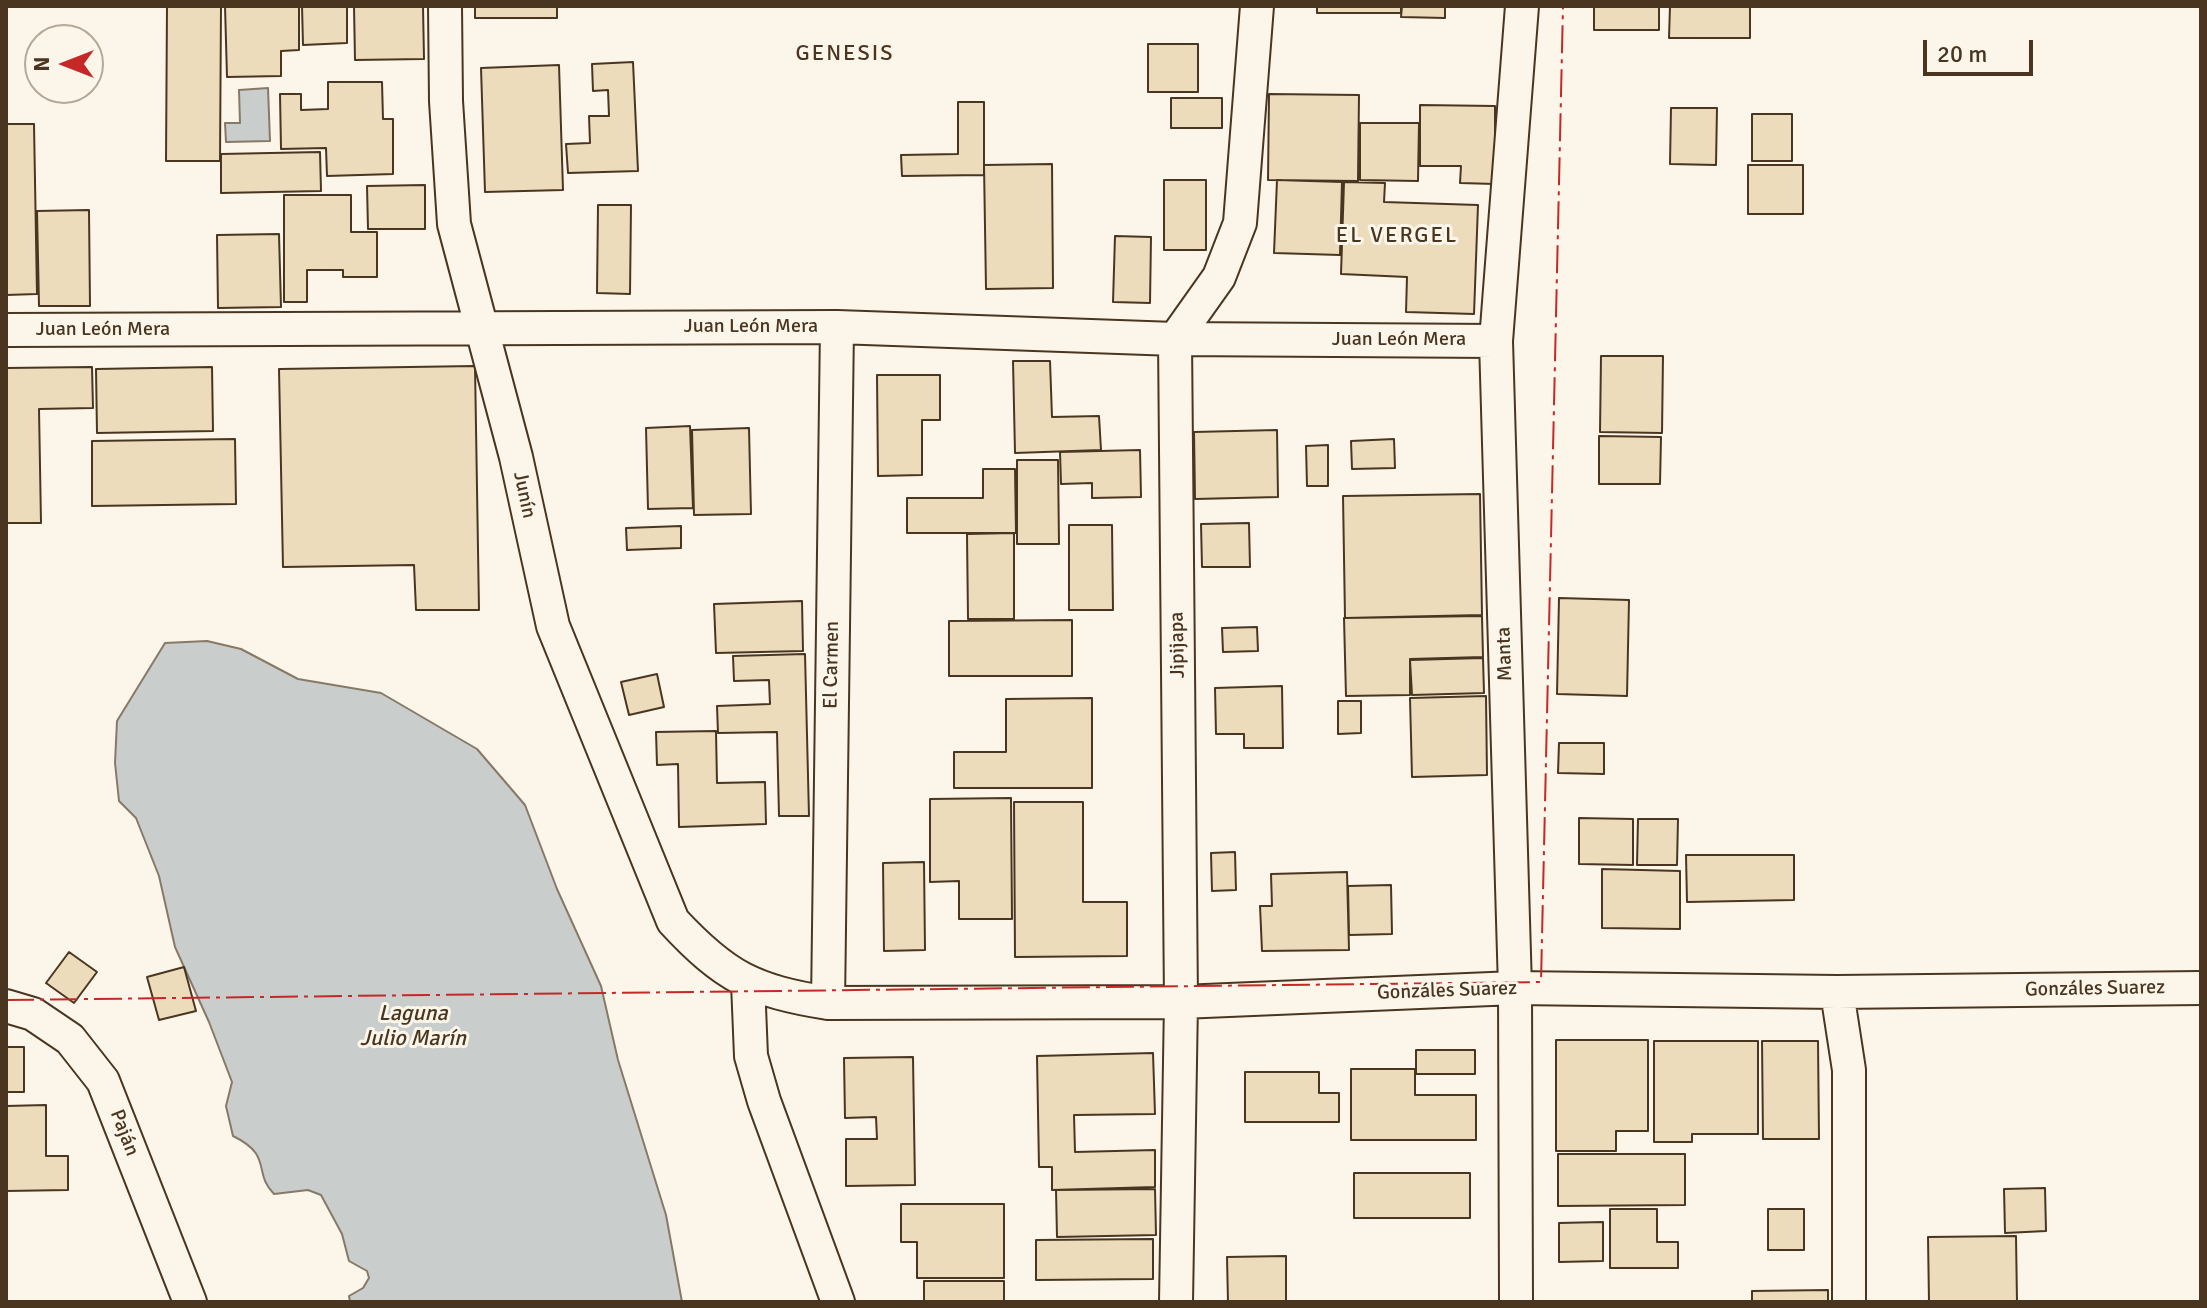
<!DOCTYPE html>
<html>
<head>
<meta charset="utf-8">
<style>
  body { margin:0 }
  #map { position:relative; width:2207px; height:1308px; overflow:hidden; background:#fbf6e9; font-family:Signika,sans-serif }
  canvas { display:block }
  .frame { position:absolute; inset:0; border:8px solid #4a3520; pointer-events:none }
  .north { position:absolute; left:24px; top:24px; width:80px; height:80px; box-sizing:border-box; background:#fbf6e9; border:2px solid #b4a999; border-radius:50%; rotate:270deg; font-size:22px; font-weight:700; line-height:32px; text-align:center; color:#4a3520 }
  .north::after { content:''; display:block; margin:auto; width:28px; height:36px; background:#c62828; clip-path:polygon(50% 0,100% 100%,50% 72%,0 100%) }
  .scale { position:absolute; left:1923px; top:40px; width:110px; height:36px; box-sizing:border-box; border:4px solid #4a3520; border-top:0; padding-left:10px; font-size:24px; line-height:28px; white-space:nowrap; color:#4a3520; -webkit-text-stroke:6px #fbf6e9; paint-order:stroke }
</style>
</head>
<body>
<div id="map">
<canvas width="2207" height="1308"></canvas>
<div class="frame"></div>
<div class="north">N</div>
<div class="scale">20 m</div>
</div>
<script>
const ctx = document.querySelector('canvas').getContext('2d');
ctx.lineJoin = 'round';
function fillPath(path, color) {
  ctx.fillStyle = color;
  ctx.fill(path, 'evenodd');
}
function strokePath(path, color, width, dash) {
  ctx.strokeStyle = color;
  ctx.lineWidth = width;
  ctx.lineCap = dash ? 'butt' : 'round';
  ctx.setLineDash(dash || []);
  ctx.stroke(path);
}
function write(font, color, halo, rows, align = 'center') {
  ctx.font = font + ' Signika,sans-serif';
  ctx.lineWidth = 6;
  ctx.setLineDash([]);
  ctx.textBaseline = 'middle';
  ctx.strokeStyle = halo;
  ctx.fillStyle = color;
  for (const [text, x, y, turn = 0] of rows) {
    ctx.save();
    ctx.translate(x, y);
    ctx.rotate((+turn || 0) * Math.PI / 180);
    ctx.textAlign = isNaN(turn) ? turn : align;
    if (halo) ctx.strokeText(text, 0, 0);
    ctx.fillText(text, 0, 0);
    ctx.restore();
  }
}
const water = new Path2D(`
  M 268,88 L 270,141 L 226,142 L 225,123 L 240,123 L 239,90 Z
  M 207,641 L 241,649 L 298,679 L 381,693 L 477,749 L 525,805 L 557,889 L 601,986 L 618,1060 L 666,1215 L 682,1302 L 350,1302 L 349,1296 L 363,1288 L 369,1278 L 367,1271 L 349,1261 L 342,1234 L 321,1195 L 308,1190 L 274,1194 C 252,1172 274,1156 233,1136 L 226,1106 L 232,1082 L 209,1022 L 175,947 L 159,876 L 136,818 L 119,801 L 115,763 L 117,721 L 165,643 Z`);
const building = new Path2D(`
  M 167,6 L 221,6 L 220,161 L 166,161 Z
  M 225,6 L 299,6 L 299,50 L 281,51 L 281,76 L 227,77 Z
  M 302,6 L 347,6 L 347,43 L 303,45 Z
  M 354,6 L 423,6 L 424,59 L 355,60 Z
  M 475,6 L 557,6 L 557,18 L 475,18 Z
  M 1317,6 L 1401,6 L 1401,13 L 1317,13 Z
  M 1402,6 L 1445,6 L 1445,18 L 1401,17 Z
  M 1594,6 L 1659,6 L 1659,30 L 1594,30 Z
  M 1670,6 L 1750,6 L 1750,38 L 1669,38 Z
  M 1148,44 L 1198,44 L 1198,92 L 1148,92 Z
  M 633,62 L 638,171 L 568,173 L 566,144 L 590,143 L 589,116 L 609,116 L 608,90 L 593,91 L 592,64 Z
  M 559,65 L 563,190 L 485,192 L 481,68 Z
  M 328,82 L 382,82 L 383,119 L 393,119 L 393,174 L 327,176 L 326,148 L 281,149 L 280,94 L 301,94 L 301,110 L 328,109 Z
  M 1269,94 L 1359,95 L 1358,181 L 1268,180 Z
  M 1171,98 L 1222,98 L 1222,128 L 1171,128 Z
  M 958,102 L 984,102 L 984,175 L 902,176 L 901,155 L 958,154 Z
  M 1420,105 L 1495,106 L 1495,184 L 1460,183 L 1461,166 L 1420,166 Z
  M 1671,108 L 1717,108 L 1716,165 L 1670,164 Z
  M 1752,114 L 1792,114 L 1792,161 L 1752,161 Z
  M 1360,123 L 1419,123 L 1418,181 L 1360,180 Z
  M 6,124 L 34,124 L 37,294 L 6,295 Z
  M 320,152 L 321,191 L 221,193 L 221,154 Z
  M 1052,164 L 1053,288 L 986,289 L 984,165 Z
  M 1748,165 L 1803,165 L 1803,214 L 1748,214 Z
  M 1164,180 L 1206,180 L 1206,250 L 1164,250 Z
  M 1277,180 L 1342,182 L 1340,255 L 1274,253 Z
  M 1344,182 L 1385,183 L 1384,202 L 1478,205 L 1474,314 L 1406,312 L 1407,277 L 1341,274 Z
  M 425,185 L 425,229 L 368,229 L 367,186 Z
  M 284,195 L 351,195 L 351,232 L 377,232 L 377,277 L 343,277 L 343,270 L 307,270 L 307,302 L 284,302 Z
  M 598,205 L 631,205 L 630,294 L 597,293 Z
  M 89,210 L 90,306 L 39,306 L 37,211 Z
  M 279,234 L 281,307 L 218,308 L 217,235 Z
  M 1115,236 L 1151,237 L 1150,303 L 1113,302 Z
  M 1601,356 L 1663,356 L 1662,433 L 1600,432 Z
  M 1013,361 L 1050,361 L 1052,417 L 1099,416 L 1101,450 L 1015,453 Z
  M 475,366 L 479,610 L 416,610 L 414,565 L 283,567 L 279,369 Z
  M 92,367 L 93,408 L 39,409 L 41,523 L 6,523 L 6,368 Z
  M 212,367 L 213,431 L 97,433 L 96,369 Z
  M 877,375 L 940,375 L 940,420 L 922,420 L 922,475 L 878,476 Z
  M 690,426 L 693,508 L 648,509 L 646,428 Z
  M 749,428 L 751,514 L 694,515 L 692,430 Z
  M 1277,430 L 1278,497 L 1195,499 L 1194,432 Z
  M 1599,436 L 1661,437 L 1660,484 L 1599,484 Z
  M 235,439 L 236,504 L 92,506 L 92,441 Z
  M 1394,439 L 1395,468 L 1352,469 L 1351,441 Z
  M 1328,445 L 1328,486 L 1307,486 L 1306,446 Z
  M 1140,450 L 1141,497 L 1092,498 L 1092,483 L 1061,484 L 1060,452 Z
  M 1017,460 L 1058,460 L 1059,544 L 1017,544 Z
  M 983,469 L 1015,469 L 1016,533 L 907,533 L 907,498 L 983,498 Z
  M 1480,494 L 1482,615 L 1345,618 L 1343,496 Z
  M 1249,523 L 1250,567 L 1202,567 L 1201,524 Z
  M 1069,525 L 1112,525 L 1113,610 L 1069,610 Z
  M 681,526 L 681,548 L 627,550 L 626,528 Z
  M 1014,533 L 1014,619 L 968,619 L 967,534 Z
  M 1559,598 L 1629,600 L 1627,696 L 1557,694 Z
  M 802,601 L 803,651 L 716,653 L 714,604 Z
  M 1482,616 L 1483,657 L 1410,659 L 1410,695 L 1346,696 L 1344,618 Z
  M 1072,620 L 1072,676 L 949,676 L 949,621 Z
  M 1257,627 L 1258,651 L 1223,652 L 1222,628 Z
  M 805,654 L 809,816 L 779,816 L 777,732 L 718,733 L 717,706 L 770,704 L 769,680 L 734,681 L 733,656 Z
  M 1483,658 L 1484,693 L 1412,695 L 1410,660 Z
  M 657,674 L 664,707 L 629,715 L 621,682 Z
  M 1282,686 L 1283,748 L 1244,748 L 1244,734 L 1216,734 L 1215,688 Z
  M 1486,696 L 1487,775 L 1412,777 L 1410,698 Z
  M 1092,698 L 1092,788 L 954,788 L 954,752 L 1006,752 L 1006,699 Z
  M 1338,701 L 1361,701 L 1361,733 L 1338,734 Z
  M 716,731 L 717,783 L 765,782 L 766,824 L 679,827 L 678,764 L 657,765 L 656,732 Z
  M 1559,743 L 1604,743 L 1604,774 L 1558,773 Z
  M 1011,798 L 1012,919 L 959,919 L 959,881 L 930,882 L 930,799 Z
  M 1014,802 L 1083,802 L 1083,902 L 1127,902 L 1127,956 L 1015,957 Z
  M 1579,818 L 1633,819 L 1633,865 L 1579,864 Z
  M 1638,819 L 1678,819 L 1677,865 L 1637,865 Z
  M 1235,852 L 1236,890 L 1212,891 L 1211,853 Z
  M 1686,855 L 1794,855 L 1794,900 L 1687,902 Z
  M 924,862 L 925,950 L 884,951 L 883,863 Z
  M 1602,869 L 1680,871 L 1680,929 L 1602,928 Z
  M 1347,872 L 1349,950 L 1262,951 L 1260,906 L 1272,906 L 1271,874 Z
  M 1391,885 L 1392,934 L 1349,935 L 1348,886 Z
  M 69,952 L 97,972 L 74,1003 L 46,983 Z
  M 184,967 L 196,1011 L 159,1020 L 147,977 Z
  M 1556,1040 L 1648,1040 L 1648,1131 L 1616,1131 L 1616,1151 L 1556,1151 Z
  M 1654,1041 L 1758,1041 L 1758,1134 L 1692,1134 L 1692,1142 L 1654,1142 Z
  M 1762,1041 L 1818,1041 L 1819,1139 L 1763,1139 Z
  M 6,1047 L 24,1047 L 24,1092 L 6,1092 Z
  M 1416,1050 L 1475,1050 L 1475,1074 L 1416,1074 Z
  M 1153,1053 L 1155,1114 L 1074,1115 L 1075,1152 L 1155,1150 L 1155,1187 L 1052,1190 L 1052,1167 L 1039,1167 L 1037,1056 Z
  M 913,1057 L 915,1185 L 846,1186 L 846,1139 L 877,1139 L 876,1117 L 845,1118 L 844,1058 Z
  M 1351,1069 L 1415,1069 L 1415,1095 L 1476,1095 L 1476,1140 L 1351,1140 Z
  M 1245,1072 L 1319,1072 L 1319,1093 L 1339,1093 L 1339,1122 L 1245,1122 Z
  M 46,1105 L 46,1156 L 68,1156 L 68,1190 L 6,1191 L 6,1106 Z
  M 1558,1154 L 1685,1154 L 1685,1205 L 1558,1206 Z
  M 1354,1173 L 1470,1173 L 1470,1218 L 1354,1218 Z
  M 2045,1188 L 2046,1231 L 2005,1233 L 2004,1189 Z
  M 1155,1189 L 1156,1235 L 1057,1237 L 1056,1190 Z
  M 901,1204 L 1004,1204 L 1004,1278 L 917,1278 L 917,1242 L 901,1242 Z
  M 1610,1209 L 1657,1209 L 1657,1242 L 1678,1242 L 1678,1268 L 1610,1268 Z
  M 1768,1209 L 1804,1209 L 1804,1250 L 1768,1250 Z
  M 1603,1222 L 1603,1261 L 1559,1262 L 1559,1223 Z
  M 2016,1236 L 2017,1302 L 1929,1302 L 1928,1237 Z
  M 1153,1239 L 1153,1279 L 1036,1280 L 1036,1240 Z
  M 1286,1256 L 1286,1302 L 1228,1302 L 1227,1257 Z
  M 924,1281 L 1004,1281 L 1004,1302 L 924,1302 Z
  M 1828,1290 L 1828,1302 L 1752,1302 L 1752,1291 Z`);
const minor = new Path2D(`
  M 445,6 L 446,101 L 454,224 L 516,457 L 553,626 L 673,921 C 725,977 753,991 828,1003 L 1181,1002 L 1515,988 L 1837,992 L 2201,988
  M 6,330 L 837,327 L 1175,339 L 1496,341
  M 748,983 L 751,1056 L 764,1101 L 838,1302
  M 1837,992 L 1849,1070 L 1849,1302
  M 828,1003 L 837,327
  M 6,1006 L 33,1014 L 70,1039 L 103,1081 L 190,1302
  M 1176,1302 L 1181,1002 L 1175,339 L 1219,277 L 1240,223 L 1257,6
  M 1516,1302 L 1515,988 L 1496,341 L 1522,6`);
const power = new Path2D(`
  M 6,1000 L 1541,982 L 1563,6`);
const streetNames = [
  ["Juan León Mera",751,327],
  ["Juan León Mera",103,330],
  ["Juan León Mera",1399,340],
  ["Junín",524,495,78],
  ["Jipijapa",1178,645,-91],
  ["Manta",1505,654,-92],
  ["El Carmen",832,665,-89],
  ["Gonzáles Suarez",2095,989,-1],
  ["Gonzáles Suarez",1447,991,-2],
  ["Paján",124,1133,69]
];
const neighbourhoodNames = [
  ["GENESIS",845,54],
  ["EL VERGEL",1397,236]
];
const waterNames = [
  ["Laguna",413,1014],
  ["Julio Marín",413,1039]
];
fillPath(water, '#c9cecd');
strokePath(water, '#887966', 2);
fillPath(building, '#ecdcbc');
strokePath(building, '#4a3520', 2);
strokePath(minor, '#4a3520', 36);
strokePath(minor, '#fbf6e9', 32);
strokePath(power, '#c62828', 2, [28, 6, 4, 6]);
write('20px', '#4a3520', '#fbf6e9', streetNames);
ctx.letterSpacing = '2px';
write('22px', '#4a3520', '#fbf6e9', neighbourhoodNames);
ctx.letterSpacing = '0px';
write('italic 22px', '#4a3520', '#fbf6e9', waterNames);
</script>
</body>
</html>
